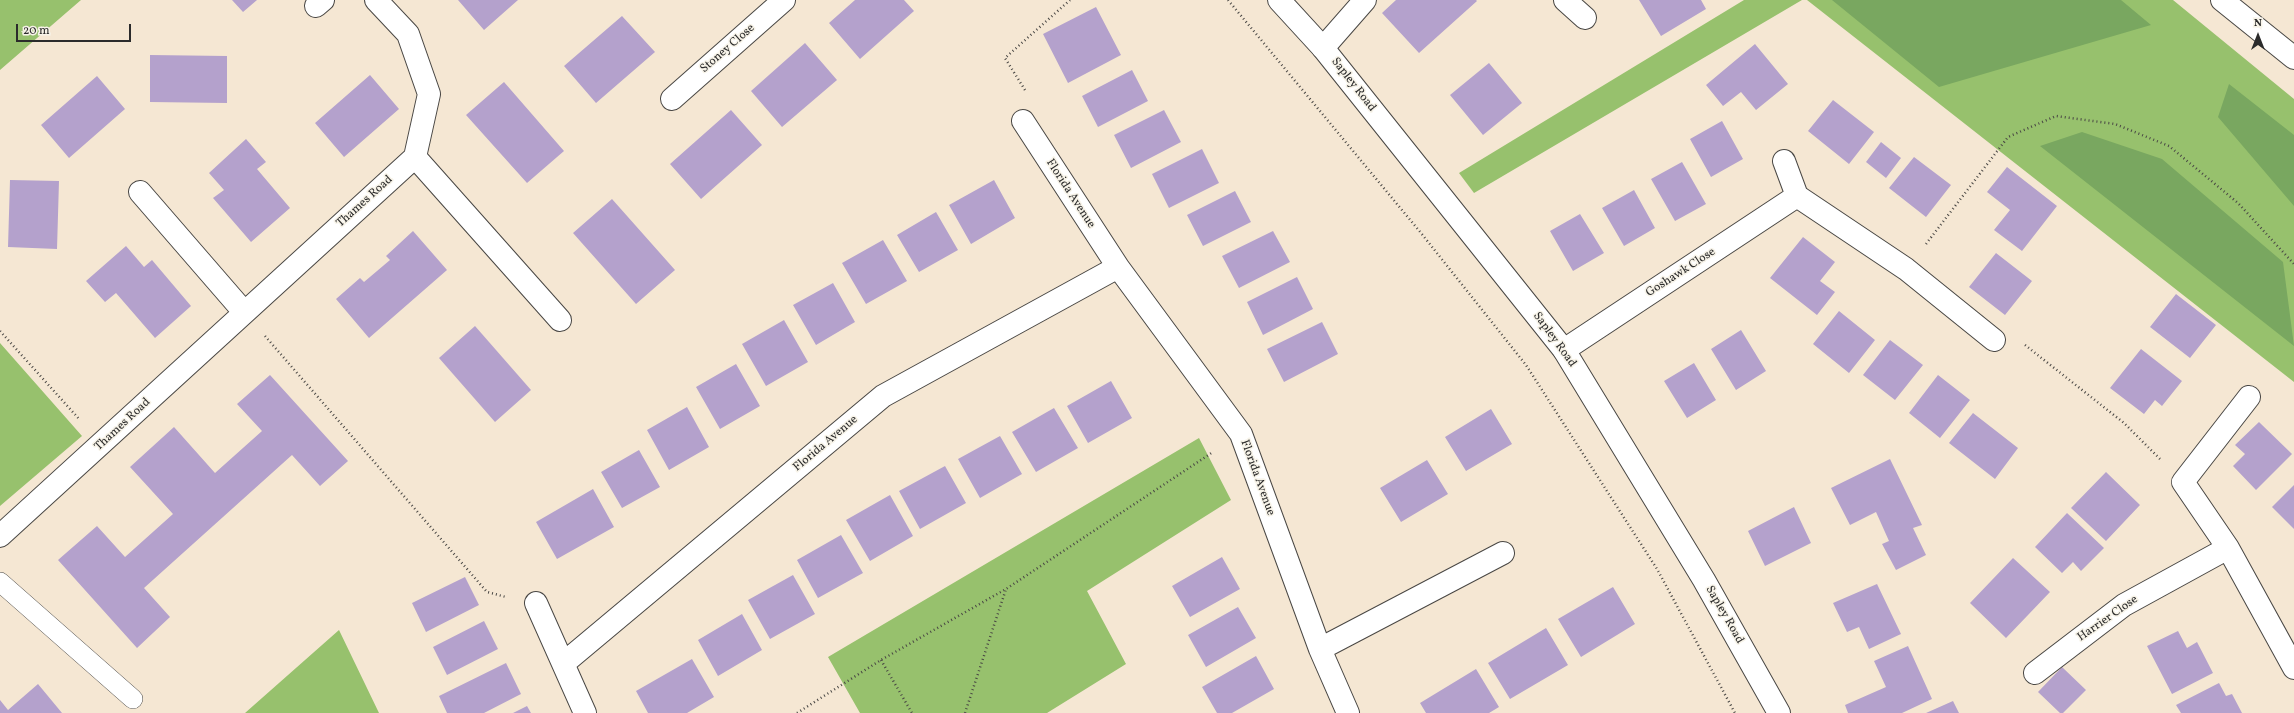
<!DOCTYPE html>
<html>
<head>
<meta charset="utf-8">
<style>
  body { margin:0 }
  #map { position:relative; width:2294px; height:713px; overflow:hidden; background:#f5e7d3; font-family:Vollkorn,serif }
  canvas { display:block }
  .north { position:absolute; left:2238px; top:16px; width:40px; height:40px; -webkit-text-stroke:3px #f7f3e8; paint-order:stroke; rotate:0deg; font-size:11px; font-weight:700; line-height:16px; text-align:center; color:#2b2b2b }
  .north::after { content:''; display:block; margin:auto; width:14px; height:18px; background:#2b2b2b; clip-path:polygon(50% 0,100% 100%,50% 72%,0 100%) }
  .scale { position:absolute; left:16px; top:24px; width:115px; height:18px; box-sizing:border-box; border:2px solid #2b2b2b; border-top:0; padding-left:5px; font-size:12px; line-height:14px; white-space:nowrap; color:#2b2b2b; -webkit-text-stroke:3px #f7f3e8; paint-order:stroke }
</style>
</head>
<body>
<div id="map">
<canvas width="2294" height="713"></canvas>
<div class="north">N</div>
<div class="scale">20 m</div>
</div>
<script>
const ctx = document.querySelector('canvas').getContext('2d');
ctx.lineJoin = 'round';
function fillPath(path, color) {
  ctx.fillStyle = color;
  ctx.fill(path, 'evenodd');
}
function strokePath(path, color, width, dash) {
  ctx.strokeStyle = color;
  ctx.lineWidth = width;
  ctx.lineCap = dash ? 'butt' : 'round';
  ctx.setLineDash(dash || []);
  ctx.stroke(path);
}
function write(font, color, halo, rows, align = 'center') {
  ctx.font = font + ' Vollkorn,serif';
  ctx.lineWidth = 3;
  ctx.setLineDash([]);
  ctx.textBaseline = 'middle';
  ctx.strokeStyle = halo;
  ctx.fillStyle = color;
  for (const [text, x, y, turn = 0] of rows) {
    ctx.save();
    ctx.translate(x, y);
    ctx.rotate((+turn || 0) * Math.PI / 180);
    ctx.textAlign = isNaN(turn) ? turn : align;
    if (halo) ctx.strokeText(text, 0, 0);
    ctx.fillText(text, 0, 0);
    ctx.restore();
  }
}
const green = new Path2D(`
  M 0,0 L 81,0 L 0,70 Z
  M 1744,0 L 1802,0 L 1474,193 L 1459,173 Z
  M 1807,0 L 2173,0 L 2294,99 L 2294,382 Z
  M 0,343 L 82,436 L 0,506 Z
  M 1199,438 L 1231,500 L 1087,591 L 1126,664 L 1047,713 L 860,713 L 828,657 Z
  M 339,630 L 379,713 L 245,713 Z`);
const forest = new Path2D(`
  M 1832,0 L 2121,0 L 2151,25 L 1939,87 Z
  M 2229,84 L 2294,135 L 2294,206 L 2218,117 Z
  M 2082,132 L 2162,159 L 2283,262 L 2294,346 L 2040,146 Z`);
const building = new Path2D(`
  M 232,0 L 257,0 L 243,12 Z
  M 458,0 L 518,0 L 484,30 Z
  M 855,0 L 904,0 L 914,11 L 860,59 L 829,23 Z
  M 1396,0 L 1476,0 L 1477,1 L 1419,53 L 1382,13 Z
  M 1639,0 L 1701,0 L 1706,9 L 1661,36 Z
  M 1096,7 L 1121,55 L 1068,83 L 1043,34 Z
  M 622,16 L 655,52 L 596,103 L 564,66 Z
  M 805,43 L 837,80 L 782,127 L 751,91 Z
  M 1755,44 L 1788,84 L 1756,110 L 1741,92 L 1723,106 L 1706,85 Z
  M 150,55 L 227,56 L 227,103 L 150,102 Z
  M 1489,63 L 1522,103 L 1483,135 L 1450,95 Z
  M 1132,70 L 1148,101 L 1098,127 L 1082,96 Z
  M 370,75 L 399,109 L 344,157 L 315,123 Z
  M 97,76 L 125,109 L 69,158 L 41,125 Z
  M 504,82 L 564,151 L 527,183 L 466,115 Z
  M 1833,100 L 1874,132 L 1849,164 L 1808,131 Z
  M 731,110 L 762,145 L 701,199 L 670,164 Z
  M 1164,110 L 1181,142 L 1131,168 L 1114,135 Z
  M 1722,121 L 1743,159 L 1711,177 L 1690,139 Z
  M 246,139 L 266,162 L 257,169 L 290,208 L 251,242 L 213,198 L 224,190 L 209,173 Z
  M 1881,142 L 1901,158 L 1886,178 L 1866,162 Z
  M 1202,149 L 1219,183 L 1169,208 L 1152,174 Z
  M 1914,157 L 1951,185 L 1926,217 L 1889,188 Z
  M 1682,162 L 1706,204 L 1675,221 L 1651,179 Z
  M 2007,167 L 2057,206 L 2022,251 L 1994,230 L 2010,210 L 1987,192 Z
  M 10,180 L 59,181 L 57,249 L 8,247 Z
  M 994,180 L 1015,218 L 971,244 L 949,205 Z
  M 1634,190 L 1655,228 L 1624,246 L 1602,208 Z
  M 1235,191 L 1251,222 L 1203,246 L 1187,215 Z
  M 612,199 L 675,270 L 636,304 L 573,233 Z
  M 936,212 L 958,250 L 919,272 L 897,235 Z
  M 1580,214 L 1604,253 L 1573,271 L 1550,231 Z
  M 413,231 L 447,270 L 369,338 L 336,299 L 360,278 L 364,282 L 390,260 L 386,256 Z
  M 1273,231 L 1290,262 L 1239,288 L 1222,256 Z
  M 1803,237 L 1835,262 L 1820,281 L 1835,292 L 1817,315 L 1770,278 Z
  M 883,240 L 907,281 L 866,304 L 842,263 Z
  M 126,246 L 144,267 L 152,260 L 191,306 L 155,338 L 116,293 L 105,302 L 86,281 Z
  M 1996,253 L 2032,281 L 2005,315 L 1969,287 Z
  M 1297,277 L 1313,309 L 1263,335 L 1247,302 Z
  M 833,283 L 855,322 L 816,345 L 793,305 Z
  M 2176,294 L 2216,325 L 2190,358 L 2150,327 Z
  M 1839,311 L 1875,340 L 1849,373 L 1813,344 Z
  M 784,320 L 808,362 L 766,386 L 742,344 Z
  M 1322,322 L 1338,354 L 1284,382 L 1267,349 Z
  M 475,326 L 531,390 L 495,422 L 439,358 Z
  M 1741,330 L 1766,371 L 1736,390 L 1711,349 Z
  M 1890,340 L 1923,365 L 1895,400 L 1863,375 Z
  M 2141,349 L 2182,381 L 2162,406 L 2155,400 L 2144,414 L 2110,388 Z
  M 1694,363 L 1716,400 L 1687,418 L 1664,381 Z
  M 736,364 L 760,406 L 720,429 L 696,387 Z
  M 270,375 L 348,461 L 320,486 L 292,455 L 144,588 L 170,617 L 137,648 L 58,560 L 97,526 L 125,557 L 173,514 L 130,467 L 174,427 L 215,473 L 262,431 L 237,404 Z
  M 1938,375 L 1970,400 L 1940,438 L 1909,413 Z
  M 1111,381 L 1132,418 L 1088,443 L 1067,406 Z
  M 687,407 L 709,447 L 669,470 L 647,430 Z
  M 1054,408 L 1078,448 L 1036,472 L 1012,432 Z
  M 1491,409 L 1512,444 L 1466,471 L 1445,437 Z
  M 1973,413 L 2018,448 L 1995,479 L 1949,443 Z
  M 2259,422 L 2292,454 L 2256,490 L 2233,466 L 2245,454 L 2235,445 Z
  M 1000,436 L 1022,474 L 980,498 L 958,459 Z
  M 639,450 L 660,487 L 622,508 L 601,472 Z
  M 1890,459 L 1922,525 L 1913,528 L 1926,555 L 1896,570 L 1882,544 L 1889,541 L 1876,512 L 1850,525 L 1831,488 Z
  M 1427,460 L 1448,494 L 1401,522 L 1380,488 Z
  M 945,466 L 966,503 L 920,529 L 899,491 Z
  M 2106,472 L 2140,505 L 2106,541 L 2071,508 Z
  M 2294,485 L 2294,529 L 2272,507 Z
  M 593,489 L 614,527 L 557,559 L 536,522 Z
  M 890,495 L 913,536 L 870,561 L 846,520 Z
  M 1794,507 L 1811,543 L 1765,566 L 1748,531 Z
  M 2067,513 L 2104,548 L 2081,571 L 2073,562 L 2062,573 L 2035,547 Z
  M 841,535 L 863,573 L 818,598 L 797,560 Z
  M 1222,557 L 1240,589 L 1190,617 L 1172,586 Z
  M 2013,558 L 2050,592 L 2006,638 L 1970,603 Z
  M 793,575 L 815,614 L 770,639 L 748,600 Z
  M 465,577 L 479,605 L 426,632 L 412,603 Z
  M 1877,584 L 1901,634 L 1869,649 L 1859,627 L 1847,632 L 1833,603 Z
  M 1613,587 L 1635,624 L 1581,657 L 1558,619 Z
  M 1238,607 L 1256,638 L 1206,667 L 1188,635 Z
  M 742,614 L 762,650 L 718,676 L 698,640 Z
  M 484,621 L 498,649 L 447,675 L 433,647 Z
  M 1546,628 L 1568,665 L 1510,699 L 1488,663 Z
  M 2178,631 L 2187,648 L 2197,642 L 2213,673 L 2172,694 L 2147,646 Z
  M 1908,646 L 1932,699 L 1902,713 L 1848,713 L 1845,705 L 1886,687 L 1874,661 Z
  M 1256,656 L 1274,689 L 1232,713 L 1217,713 L 1202,687 Z
  M 692,659 L 714,697 L 687,713 L 648,713 L 636,691 Z
  M 506,663 L 521,694 L 484,713 L 447,713 L 439,696 Z
  M 2062,667 L 2086,690 L 2063,713 L 2060,713 L 2038,692 Z
  M 1476,669 L 1499,707 L 1489,713 L 1426,713 L 1420,703 Z
  M 2219,683 L 2226,696 L 2232,694 L 2242,713 L 2181,713 L 2176,705 Z
  M 38,684 L 62,713 L 0,713 L 0,700 L 8,710 Z
  M 1953,701 L 1959,713 L 1926,713 Z
  M 527,706 L 531,713 L 513,713 Z`);
const path = new Path2D(`
  M 1228,0 L 1421,233 L 1526,365 L 1657,569 L 1735,713
  M 1025,90 L 1005,58 L 1070,0
  M 1926,244 L 2008,137 L 2056,116 L 2115,124 L 2169,146 L 2238,203 L 2294,264
  M 0,331 L 80,420
  M 265,336 L 487,592 L 506,597
  M 2025,345 L 2124,423 L 2160,459
  M 881,660 L 912,713
  M 797,713 L 881,660 L 1006,589 L 1213,452
  M 965,713 L 1006,589`);
const service = new Path2D(`
  M 0,582 L 133,699`);
const minor = new Path2D(`
  M 1565,0 L 1585,18
  M 316,6 L 323,0
  M 1323,48 L 1365,0
  M 672,99 L 784,0
  M 1023,121 L 1118,267 L 1241,434 L 1320,649 L 1348,713
  M 415,157 L 560,320
  M 1784,161 L 1797,196
  M 140,192 L 244,312
  M 1564,350 L 1797,196 L 1906,269 L 1994,340
  M 2249,397 L 2183,482 L 2228,548 L 2294,668
  M 0,536 L 415,157 L 429,94 L 408,34 L 376,0
  M 536,603 L 585,713
  M 1320,649 L 1503,553
  M 564,663 L 883,396 L 1118,267
  M 2035,673 L 2124,605 L 2228,548`);
const tertiary = new Path2D(`
  M 1279,0 L 1323,48 L 1564,350 L 1704,580 L 1779,713`);
const trunk = new Path2D(`
  M 2222,0 L 2294,58`);
const streetNames = [
  ["Stoney Close",728,49,-41],
  ["Sapley Road",1353,85,52],
  ["Florida Avenue",1070,194,57],
  ["Thames Road",365,202,-42],
  ["Goshawk Close",1681,273,-33],
  ["Sapley Road",1554,340,54],
  ["Thames Road",123,425,-43],
  ["Florida Avenue",826,444,-40],
  ["Florida Avenue",1257,478,70],
  ["Sapley Road",1724,615,60],
  ["Harrier Close",2108,619,-35]
];
fillPath(green, '#97c16d');
fillPath(forest, '#79a760');
fillPath(building, '#b4a1cc');
strokePath(service, '#494744', 20);
strokePath(minor, '#494744', 24);
strokePath(tertiary, '#494744', 24);
strokePath(trunk, '#494744', 24);
strokePath(path, '#494744', 2.5, [1, 3]);
strokePath(service, '#fff', 19);
strokePath(minor, '#fff', 22);
strokePath(tertiary, '#fff', 22);
strokePath(trunk, '#fff', 22);
write('12px', '#2b2b2b', '#f7f3e8', streetNames);
</script>
</body>
</html>
